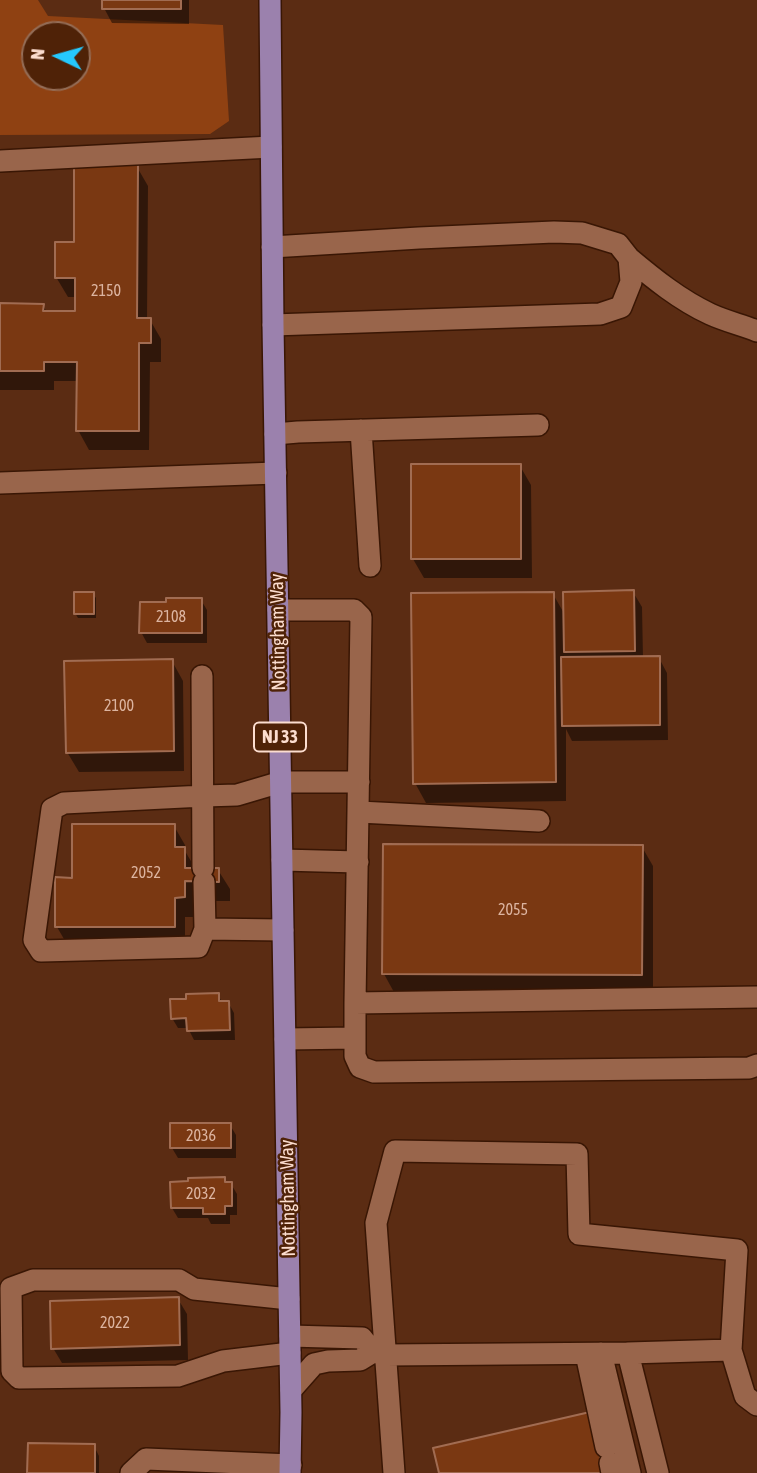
<!DOCTYPE html>
<html>
<head>
<meta charset="utf-8">
<style>
  body { margin:0 }
  #map { position:relative; width:757px; height:1473px; overflow:hidden; background:#5b2c13; font-family:"Asap Condensed",sans-serif }
  canvas { display:block }
  .north { position:absolute; left:21px; top:21px; width:70px; height:70px; box-sizing:border-box; background:#4f2207; border:2px solid #946d57; border-radius:50%; rotate:275deg; font-size:19px; font-weight:700; line-height:28px; text-align:center; color:#fcddcf }
  .north::after { content:''; display:block; margin:auto; width:24px; height:32px; background:#25c9fe; clip-path:polygon(50% 0,100% 100%,50% 72%,0 100%) }
</style>
</head>
<body>
<div id="map">
<canvas width="757" height="1473"></canvas>
<div class="north">N</div>
</div>
<script>
const ctx = document.querySelector('canvas').getContext('2d');
ctx.lineJoin = 'round';
function fillPath(path, color) {
  ctx.fillStyle = color;
  ctx.fill(path, 'evenodd');
}
function strokePath(path, color, width, dash) {
  ctx.strokeStyle = color;
  ctx.lineWidth = width;
  ctx.lineCap = dash ? 'butt' : 'round';
  ctx.setLineDash(dash || []);
  ctx.stroke(path);
}
function write(font, color, halo, rows, align = 'center') {
  ctx.font = font + ' "Asap Condensed",sans-serif';
  ctx.lineWidth = 5;
  ctx.setLineDash([]);
  ctx.textBaseline = 'middle';
  ctx.strokeStyle = halo;
  ctx.fillStyle = color;
  for (const [text, x, y, turn = 0] of rows) {
    ctx.save();
    ctx.translate(x, y);
    ctx.rotate((+turn || 0) * Math.PI / 180);
    ctx.textAlign = isNaN(turn) ? turn : align;
    if (halo) ctx.strokeText(text, 0, 0);
    ctx.fillText(text, 0, 0);
    ctx.restore();
  }
}
const green = new Path2D(`
  M 0,0 L 38,0 L 48,16 L 223,25 L 229,121 L 210,134 L 0,135 ZM 35,35 L 77,35 L 77,77 L 35,77 Z`);
const shadow = new Path2D(`
  M 104,0 L 189,0 L 189,24 L 112,23 L 104,8 Z
  M 137,167 L 148,186 L 147,320 L 150,320 L 161,339 L 161,362 L 150,362 L 149,450 L 89,450 L 78,430 L 78,381 L 54,381 L 54,390 L 0,390 L 0,305 L 43,305 L 47,313 L 77,313 L 77,297 L 68,297 L 56,277 L 75,244 Z
  M 520,466 L 531,485 L 532,578 L 424,578 L 413,559 Z
  M 633,592 L 642,607 L 643,658 L 659,658 L 667,673 L 668,740 L 572,741 L 566,729 L 566,801 L 426,803 L 415,783 L 553,594 L 565,615 Z
  M 93,594 L 96,598 L 96,618 L 78,618 L 75,613 Z
  M 201,600 L 207,610 L 207,643 L 147,643 L 141,632 Z
  M 172,661 L 183,681 L 184,771 L 79,772 L 67,752 Z
  M 174,826 L 185,845 L 185,851 L 195,868 L 218,870 L 230,889 L 230,901 L 195,901 L 195,917 L 185,917 L 185,946 L 68,946 L 57,927 L 73,879 Z
  M 642,847 L 653,866 L 653,994 L 395,994 L 384,974 Z
  M 218,995 L 222,1002 L 228,1002 L 234,1013 L 235,1040 L 194,1040 L 188,1028 L 178,1028 L 172,1018 Z
  M 230,1125 L 236,1135 L 236,1158 L 178,1158 L 172,1148 Z
  M 224,1179 L 227,1184 L 231,1184 L 237,1194 L 237,1215 L 230,1215 L 230,1224 L 211,1224 L 208,1218 L 178,1218 L 172,1208 L 189,1183 Z
  M 178,1299 L 187,1314 L 188,1360 L 62,1363 L 53,1348 Z
  M 94,1446 L 99,1456 L 99,1473 L 30,1473 Z`);
const building = new Path2D(`
  M 102,0 L 181,0 L 181,9 L 102,9 Z
  M 74,164 L 138,165 L 137,318 L 151,318 L 151,343 L 139,343 L 139,431 L 76,431 L 77,362 L 44,362 L 44,371 L 0,371 L 0,303 L 44,304 L 43,311 L 75,311 L 75,278 L 55,278 L 55,242 L 74,242 Z
  M 411,464 L 521,464 L 521,559 L 411,559 Z
  M 634,590 L 635,651 L 564,652 L 563,592 Z
  M 74,592 L 94,592 L 94,614 L 74,614 Z
  M 554,592 L 556,782 L 413,784 L 411,593 Z
  M 166,598 L 202,598 L 202,633 L 139,633 L 140,602 L 166,602 Z
  M 660,656 L 660,725 L 562,726 L 561,657 Z
  M 173,659 L 174,751 L 66,753 L 64,661 Z
  M 72,824 L 175,824 L 175,847 L 185,847 L 185,868 L 219,868 L 219,882 L 185,881 L 185,897 L 175,898 L 175,927 L 55,927 L 55,877 L 72,878 Z
  M 383,844 L 643,845 L 642,975 L 382,974 Z
  M 219,993 L 219,1001 L 229,1001 L 230,1030 L 187,1031 L 186,1018 L 171,1019 L 170,999 L 186,999 L 186,994 Z
  M 170,1123 L 231,1123 L 231,1148 L 170,1148 Z
  M 225,1177 L 225,1182 L 232,1182 L 232,1206 L 225,1206 L 225,1214 L 203,1214 L 203,1208 L 171,1208 L 170,1182 L 188,1181 L 188,1178 Z
  M 179,1297 L 180,1345 L 51,1349 L 50,1301 Z
  M 590,1412 L 604,1473 L 439,1473 L 433,1448 Z
  M 28,1443 L 95,1444 L 95,1473 L 27,1473 Z`);
const minor = new Path2D(`
  M 0,161 L 271,147
  M 272,247 L 419,238 L 554,232 L 582,233 L 618,244 L 629,258 L 631,282 L 621,307 L 600,314 L 273,325
  M 629,258 C 654,279 680,300 710,314 C 725,321 742,325 757,331
  M 361,430 L 370,566
  M 275,434 L 298,432 L 538,425
  M 0,483 L 276,473
  M 278,610 L 354,610 L 361,617 L 355,1003
  M 202,676 L 203,868
  M 359,812 L 539,821
  M 282,860 L 358,862
  M 204,882 L 205,929 L 283,930
  M 205,929 L 198,947 L 41,951 L 34,940 L 52,809 L 64,803 L 204,796 L 237,795 L 281,782 L 359,782
  M 757,997 L 355,1003 L 355,1056 L 360,1067 L 374,1072 L 749,1068 L 757,1065
  M 285,1039 L 355,1038
  M 289,1299 L 194,1289 L 179,1280 L 33,1280 L 11,1288 L 12,1371 L 19,1378 L 178,1376 L 223,1361 L 290,1353
  M 290,1336 L 362,1338 L 373,1352 L 386,1355 L 628,1353
  M 601,1353 L 630,1473
  M 586,1354 L 606,1447
  M 291,1390 L 314,1364 L 328,1361 L 360,1360 L 373,1352
  M 610,1463 L 612,1473
  M 131,1473 L 146,1459 L 291,1465
  M 394,1473 L 376,1223 L 395,1151 L 577,1154 L 579,1234 L 737,1250 L 731,1350
  M 658,1473 L 628,1353 L 731,1350 L 745,1396 L 757,1405`);
const major = new Path2D(`
  M 270,0 L 273,325 L 291,1412 L 290,1473`);
const numberNames = [
  ["2150",106,291],
  ["2108",171,617],
  ["2100",119,706],
  ["2052",146,873],
  ["2055",513,910],
  ["2036",201,1136],
  ["2032",201,1194],
  ["2022",115,1323]
];
const shields = [
  [280,737,52]
];
const shieldNames = [
  ["NJ 33",280,737]
];
const streetNames = [
  ["Nottingham Way",278,632,-91],
  ["Nottingham Way",288,1198,-91]
];
fillPath(green, '#8f4112');
fillPath(shadow, '#0007');
fillPath(building, '#7a3812');
strokePath(building, '#a16c52', 2);
strokePath(minor, '#391604', 24);
strokePath(major, '#391604', 24);
strokePath(minor, '#99654b', 21);
strokePath(major, '#9b81ad', 21);
write('16px', '#dcb4a0', null, numberNames);
for (const [x, y, w] of shields) {
  const box = new Path2D();
  box.roundRect(x - w / 2, y - 14.5, w, 29, 5);
  ctx.fillStyle = '#4f2207';
  ctx.fill(box);
  strokePath(box, '#fcddcf', 2);
}
write('bold 18px', '#fcddcf', null, shieldNames);
write('19px', '#fcddcf', '#4f2207', streetNames);
</script>
</body>
</html>
